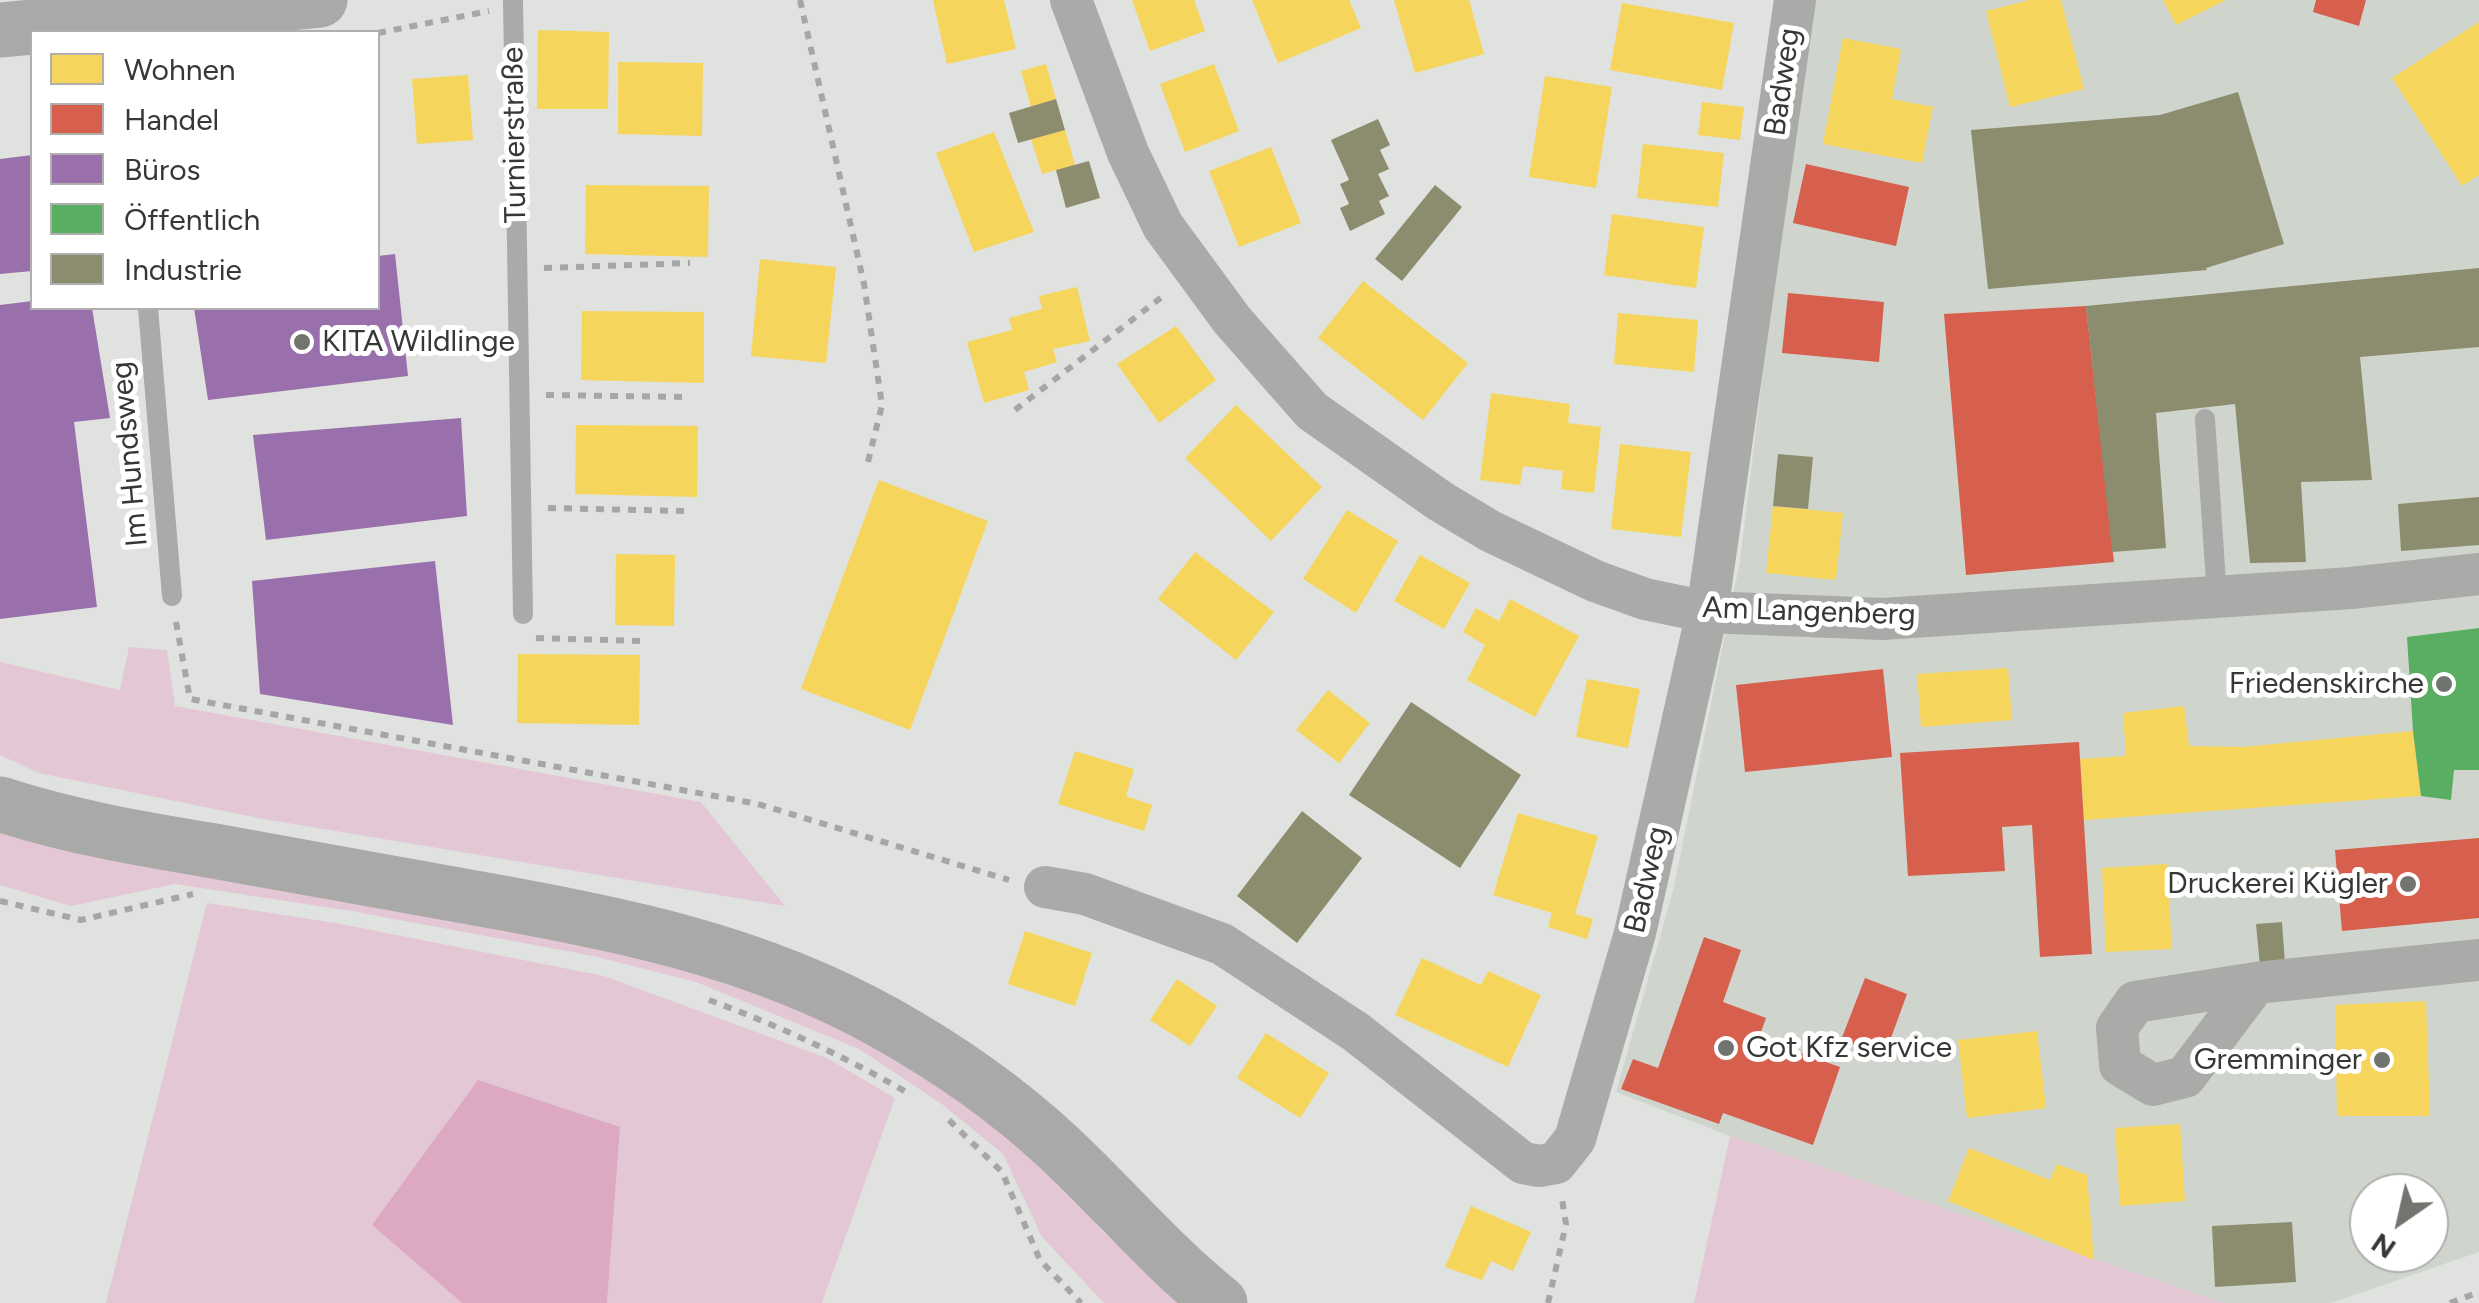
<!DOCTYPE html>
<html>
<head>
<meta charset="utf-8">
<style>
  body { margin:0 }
  #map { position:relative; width:2479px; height:1303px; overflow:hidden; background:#e0e2df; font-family:Figtree,sans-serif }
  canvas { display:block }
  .legend { position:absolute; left:30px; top:30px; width:350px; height:280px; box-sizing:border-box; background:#fff; border:2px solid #afafae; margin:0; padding:12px 18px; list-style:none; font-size:30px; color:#363835 }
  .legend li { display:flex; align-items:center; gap:20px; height:50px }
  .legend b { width:50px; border:2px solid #afafae }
  .north { position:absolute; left:2349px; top:1173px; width:100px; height:100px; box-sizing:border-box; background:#fff; border:2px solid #afafae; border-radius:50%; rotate:214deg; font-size:28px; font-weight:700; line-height:40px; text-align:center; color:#363835 }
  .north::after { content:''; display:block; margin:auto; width:35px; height:45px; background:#727470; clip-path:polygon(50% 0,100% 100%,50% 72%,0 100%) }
</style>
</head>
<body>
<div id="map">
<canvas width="2479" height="1303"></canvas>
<ul class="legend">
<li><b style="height:28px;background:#f6d55c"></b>Wohnen</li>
<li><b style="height:28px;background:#d6604d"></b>Handel</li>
<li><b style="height:28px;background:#9970ab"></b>Büros</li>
<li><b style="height:28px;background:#5aae61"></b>Öffentlich</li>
<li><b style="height:28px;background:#8c8c6e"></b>Industrie</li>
</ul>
<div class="north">N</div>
</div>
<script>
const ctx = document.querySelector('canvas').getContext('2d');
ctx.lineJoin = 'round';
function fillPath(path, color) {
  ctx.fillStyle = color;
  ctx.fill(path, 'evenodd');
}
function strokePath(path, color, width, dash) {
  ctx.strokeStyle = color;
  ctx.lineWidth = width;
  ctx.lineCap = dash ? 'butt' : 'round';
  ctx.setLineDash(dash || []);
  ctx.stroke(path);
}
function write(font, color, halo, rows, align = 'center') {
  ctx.font = font + ' Figtree,sans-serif';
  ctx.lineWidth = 10;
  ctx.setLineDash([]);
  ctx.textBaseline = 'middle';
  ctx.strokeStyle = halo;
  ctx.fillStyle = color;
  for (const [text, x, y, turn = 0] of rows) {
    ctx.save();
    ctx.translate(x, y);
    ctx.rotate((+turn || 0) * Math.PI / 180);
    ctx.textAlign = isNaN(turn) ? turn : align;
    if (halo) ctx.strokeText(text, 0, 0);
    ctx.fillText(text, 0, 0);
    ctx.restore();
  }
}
const built = new Path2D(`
  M 1808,0 L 2479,0 L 2479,1252 L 2331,1303 L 2224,1303 L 1730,1136 L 1616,1092 L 1673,891 L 1740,561 ZM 2369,1193 L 2429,1193 L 2429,1253 L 2369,1253 Z`);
const green = new Path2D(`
  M 129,647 L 167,650 L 175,706 L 701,802 L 785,906 L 258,818 L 39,773 L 0,755 L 0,662 L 120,690 Z
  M 0,826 L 639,940 L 862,1033 L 1058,1172 L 1103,1232 L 1183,1303 L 1104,1303 L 1042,1237 L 1003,1154 L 943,1105 L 859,1049 L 696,982 L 593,956 L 351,911 L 175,884 L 71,906 L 0,885 Z
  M 207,903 L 341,924 L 604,976 L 827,1058 L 895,1098 L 822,1303 L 607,1303 L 620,1127 L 372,1225 L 462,1303 L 106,1303 Z
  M 1730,1136 L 2224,1303 L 1694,1303 Z`);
const water = new Path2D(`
  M 478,1080 L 620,1127 L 607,1303 L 462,1303 L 372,1225 Z`);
const homes = new Path2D(`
  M 933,0 L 1004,0 L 1016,49 L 947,64 Z
  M 1132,0 L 1194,0 L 1205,31 L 1150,51 Z
  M 1252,0 L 1349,0 L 1361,28 L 1278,63 Z
  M 1394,0 L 1469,0 L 1484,54 L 1415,73 Z
  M 2030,0 L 2061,0 L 2084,89 L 2010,107 L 1986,11 Z
  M 2163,0 L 2226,0 L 2176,25 Z
  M 1622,3 L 1734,23 L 1722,90 L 1610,70 Z
  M 2479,22 L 2479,175 L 2462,186 L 2392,78 Z
  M 538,30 L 609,32 L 608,109 L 537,109 Z
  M 1843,38 L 1901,49 L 1892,99 L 1933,107 L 1922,163 L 1823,144 Z
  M 618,62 L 703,63 L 702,136 L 618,134 Z
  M 1046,64 L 1056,99 L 1031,107 L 1021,71 Z
  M 1214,64 L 1239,131 L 1185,152 L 1160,84 Z
  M 468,75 L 473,140 L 417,144 L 412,79 Z
  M 1545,76 L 1612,87 L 1596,188 L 1529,177 Z
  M 1702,102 L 1744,107 L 1740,140 L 1698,135 Z
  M 1065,130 L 1075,165 L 1042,174 L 1031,139 Z
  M 994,132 L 1034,232 L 974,252 L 936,153 Z
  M 1643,144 L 1724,153 L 1718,207 L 1637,198 Z
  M 1271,147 L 1301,223 L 1239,247 L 1209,171 Z
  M 586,185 L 709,186 L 708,257 L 585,254 Z
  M 1612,214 L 1704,227 L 1696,288 L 1604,275 Z
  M 760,259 L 836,267 L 826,363 L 751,356 Z
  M 1363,281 L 1468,363 L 1423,420 L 1318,338 Z
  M 1077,287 L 1090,341 L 1053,349 L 1057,362 L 1024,372 L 1029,390 L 984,403 L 967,342 L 1012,330 L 1009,318 L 1042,309 L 1039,296 Z
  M 582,311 L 704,312 L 704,383 L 581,380 Z
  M 1618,313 L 1698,320 L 1694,372 L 1614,364 Z
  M 1176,326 L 1216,380 L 1159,423 L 1117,364 Z
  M 1491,393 L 1570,404 L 1568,423 L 1601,427 L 1594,493 L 1561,489 L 1563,471 L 1523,466 L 1520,485 L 1480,480 Z
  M 1236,405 L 1322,487 L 1271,541 L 1185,458 Z
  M 576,425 L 698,426 L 697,497 L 575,494 Z
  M 1620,444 L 1691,452 L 1681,537 L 1611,529 Z
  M 879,480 L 988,521 L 910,730 L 801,689 Z
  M 1773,506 L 1843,513 L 1836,580 L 1766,573 Z
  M 1347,510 L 1398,541 L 1356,613 L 1303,579 Z
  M 1195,552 L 1274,612 L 1236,660 L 1158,599 Z
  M 616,554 L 675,555 L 674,626 L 615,625 Z
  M 1420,555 L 1470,583 L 1444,629 L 1394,601 Z
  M 1510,599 L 1579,636 L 1535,717 L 1467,680 L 1485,645 L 1463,632 L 1476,608 L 1499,621 Z
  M 518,654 L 640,655 L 639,725 L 517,723 Z
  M 2008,668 L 2012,720 L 1921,727 L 1917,674 Z
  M 1587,679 L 1640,689 L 1628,748 L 1576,737 Z
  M 1328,690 L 1370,723 L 1339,763 L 1296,730 Z
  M 2184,706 L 2189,746 L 2242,747 L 2413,731 L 2421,796 L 2084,820 L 2080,759 L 2126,756 L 2123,713 Z
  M 1075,751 L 1134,769 L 1126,796 L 1152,805 L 1144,831 L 1058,804 Z
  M 1518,813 L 1598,836 L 1575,914 L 1593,919 L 1587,939 L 1548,927 L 1552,913 L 1493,895 Z
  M 2167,864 L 2172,949 L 2106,952 L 2102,868 Z
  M 1025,931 L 1092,953 L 1075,1006 L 1008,984 Z
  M 1422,958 L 1481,985 L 1488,971 L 1541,995 L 1508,1067 L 1395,1015 Z
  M 1177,979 L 1217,1006 L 1190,1046 L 1150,1020 Z
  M 2426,1001 L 2430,1116 L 2337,1116 L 2335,1005 Z
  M 2037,1031 L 2046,1108 L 1967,1118 L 1958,1040 Z
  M 1266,1033 L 1329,1073 L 1300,1118 L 1237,1078 Z
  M 2180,1124 L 2185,1201 L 2120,1206 L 2115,1128 Z
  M 1969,1148 L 2050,1180 L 2057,1164 L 2087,1175 L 2094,1260 L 1948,1201 Z
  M 1471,1206 L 1531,1232 L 1513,1271 L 1491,1261 L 1482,1280 L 1445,1267 Z`);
const shops = new Path2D(`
  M 2316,0 L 2366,0 L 2359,26 L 2313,12 Z
  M 1806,164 L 1909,187 L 1896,246 L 1793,223 Z
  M 1788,293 L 1884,302 L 1879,362 L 1782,353 Z
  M 2086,306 L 2114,562 L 1966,575 L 1944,314 Z
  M 1883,669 L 1892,757 L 1745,772 L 1736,685 Z
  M 2079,742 L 2092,954 L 2040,957 L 2032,825 L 2002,827 L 2005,871 L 1908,876 L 1900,753 Z
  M 2479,838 L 2479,918 L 2342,931 L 2335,850 Z
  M 1704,937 L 1741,950 L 1723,1002 L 1766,1018 L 1759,1038 L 1840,1067 L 1813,1145 L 1723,1113 L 1719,1124 L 1621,1089 L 1633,1059 L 1658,1068 Z
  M 1865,978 L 1907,994 L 1884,1057 L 1841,1040 Z`);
const offices = new Path2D(`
  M 32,155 L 32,271 L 0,274 L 0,159 Z
  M 395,254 L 408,376 L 208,400 L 194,308 L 378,308 L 378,256 Z
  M 32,301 L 32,308 L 92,308 L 110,418 L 74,422 L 97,607 L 0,619 L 0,305 Z
  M 461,418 L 467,516 L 266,540 L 253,435 Z
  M 435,561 L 453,725 L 260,694 L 252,581 Z`);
const public = new Path2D(`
  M 2479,628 L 2479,770 L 2454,770 L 2451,800 L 2421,796 L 2413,731 L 2407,637 Z`);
const industry = new Path2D(`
  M 2238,92 L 2284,244 L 2206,268 L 2207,270 L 1988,289 L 1971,130 L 2160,115 Z
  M 1056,99 L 1065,130 L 1018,143 L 1009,113 Z
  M 1378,119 L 1390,145 L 1380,150 L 1389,169 L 1378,174 L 1389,196 L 1379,201 L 1385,214 L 1350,231 L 1340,208 L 1349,204 L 1340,184 L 1349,180 L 1331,140 Z
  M 1089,161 L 1100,198 L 1066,208 L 1056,170 Z
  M 1435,185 L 1462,207 L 1402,281 L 1375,259 Z
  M 2479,268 L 2479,347 L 2360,357 L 2372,480 L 2301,482 L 2306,562 L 2250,563 L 2235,404 L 2156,413 L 2166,548 L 2112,552 L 2086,306 Z
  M 1778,454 L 1813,457 L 1808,509 L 1773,506 Z
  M 2479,497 L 2479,545 L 2401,551 L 2398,504 Z
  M 1411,702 L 1521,775 L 1460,868 L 1349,795 Z
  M 1302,811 L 1362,858 L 1297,943 L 1237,896 Z
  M 2282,922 L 2285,964 L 2260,966 L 2256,924 Z
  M 2292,1222 L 2296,1282 L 2215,1287 L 2212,1226 Z`);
const path = new Path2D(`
  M 800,0 L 864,284 L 882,405 L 868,462
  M 378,33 L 489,11
  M 544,268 L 690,263
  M 546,395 L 688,397
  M 1015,410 L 1167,293
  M 548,508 L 684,511
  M 176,622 L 190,699 L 758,804 L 1009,880
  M 536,638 L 640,641
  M 0,901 L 81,920 L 193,894
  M 709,1000 C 777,1025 842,1055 906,1092
  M 949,1120 L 1002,1172 L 1040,1260 L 1081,1303
  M 1548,1303 L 1566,1224 L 1562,1199
  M 2450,1303 L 2479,1292`);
const lane = new Path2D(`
  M 513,0 L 523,614
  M 148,308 L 172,596
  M 2205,419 L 2217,597`);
const street = new Path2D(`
  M 1071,0 L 1128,153 L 1163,226 L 1232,320 L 1312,411 L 1440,501 L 1490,531 L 1595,581 L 1645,599 L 1707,612 L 1882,619 L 2351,588 L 2479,574
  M 1045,887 L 1085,894 L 1222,944 L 1356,1032 L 1523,1163 L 1539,1166 L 1556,1163 L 1575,1139 L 1635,933 L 1707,612 L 1795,0
  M 2256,983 L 2185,1077 L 2153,1085 L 2120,1065 L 2117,1028 L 2135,1002 L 2256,983 L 2479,960`);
const secondary = new Path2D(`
  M 0,30 L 320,0
  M 0,804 C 70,827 142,839 214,851 C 301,867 388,882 475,898 C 617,923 757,951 885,1023 C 946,1057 1005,1098 1057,1146 C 1112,1197 1161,1256 1220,1303`);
const markers = [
  [302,342,10,"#727470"],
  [2444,684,10,"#727470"],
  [2408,884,10,"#727470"],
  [1726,1048,10,"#727470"],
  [2382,1060,10,"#727470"]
];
const streetNames = [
  ["Badweg",1783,82,-82],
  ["Turnierstraße",515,135,-91],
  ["Im Hundsweg",130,454,-95],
  ["Am Langenberg",1809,612,2],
  ["Badweg",1647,880,-77]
];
const poiNames = [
  ["KITA Wildlinge",322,342,"left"],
  ["Friedenskirche",2424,684],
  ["Druckerei Kügler",2388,884],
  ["Got Kfz service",1746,1048,"left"],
  ["Gremminger",2362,1060]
];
fillPath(built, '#cfd5cd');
fillPath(green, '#e4c7d4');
fillPath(water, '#dca8c2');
fillPath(homes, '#f6d55c');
fillPath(shops, '#d6604d');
fillPath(offices, '#9970ab');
fillPath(public, '#5aae61');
fillPath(industry, '#8c8c6e');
strokePath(path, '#a5a6a5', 6, [8, 8]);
strokePath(lane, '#aaaaa9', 20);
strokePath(street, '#aaaaa9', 42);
strokePath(secondary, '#a9aaa8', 55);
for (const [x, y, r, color] of markers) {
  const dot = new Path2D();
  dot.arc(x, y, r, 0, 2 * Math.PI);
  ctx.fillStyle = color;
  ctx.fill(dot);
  strokePath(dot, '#fff', 4);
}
write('30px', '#363835', '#fff', streetNames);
write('30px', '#363835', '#fff', poiNames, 'right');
</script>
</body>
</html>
